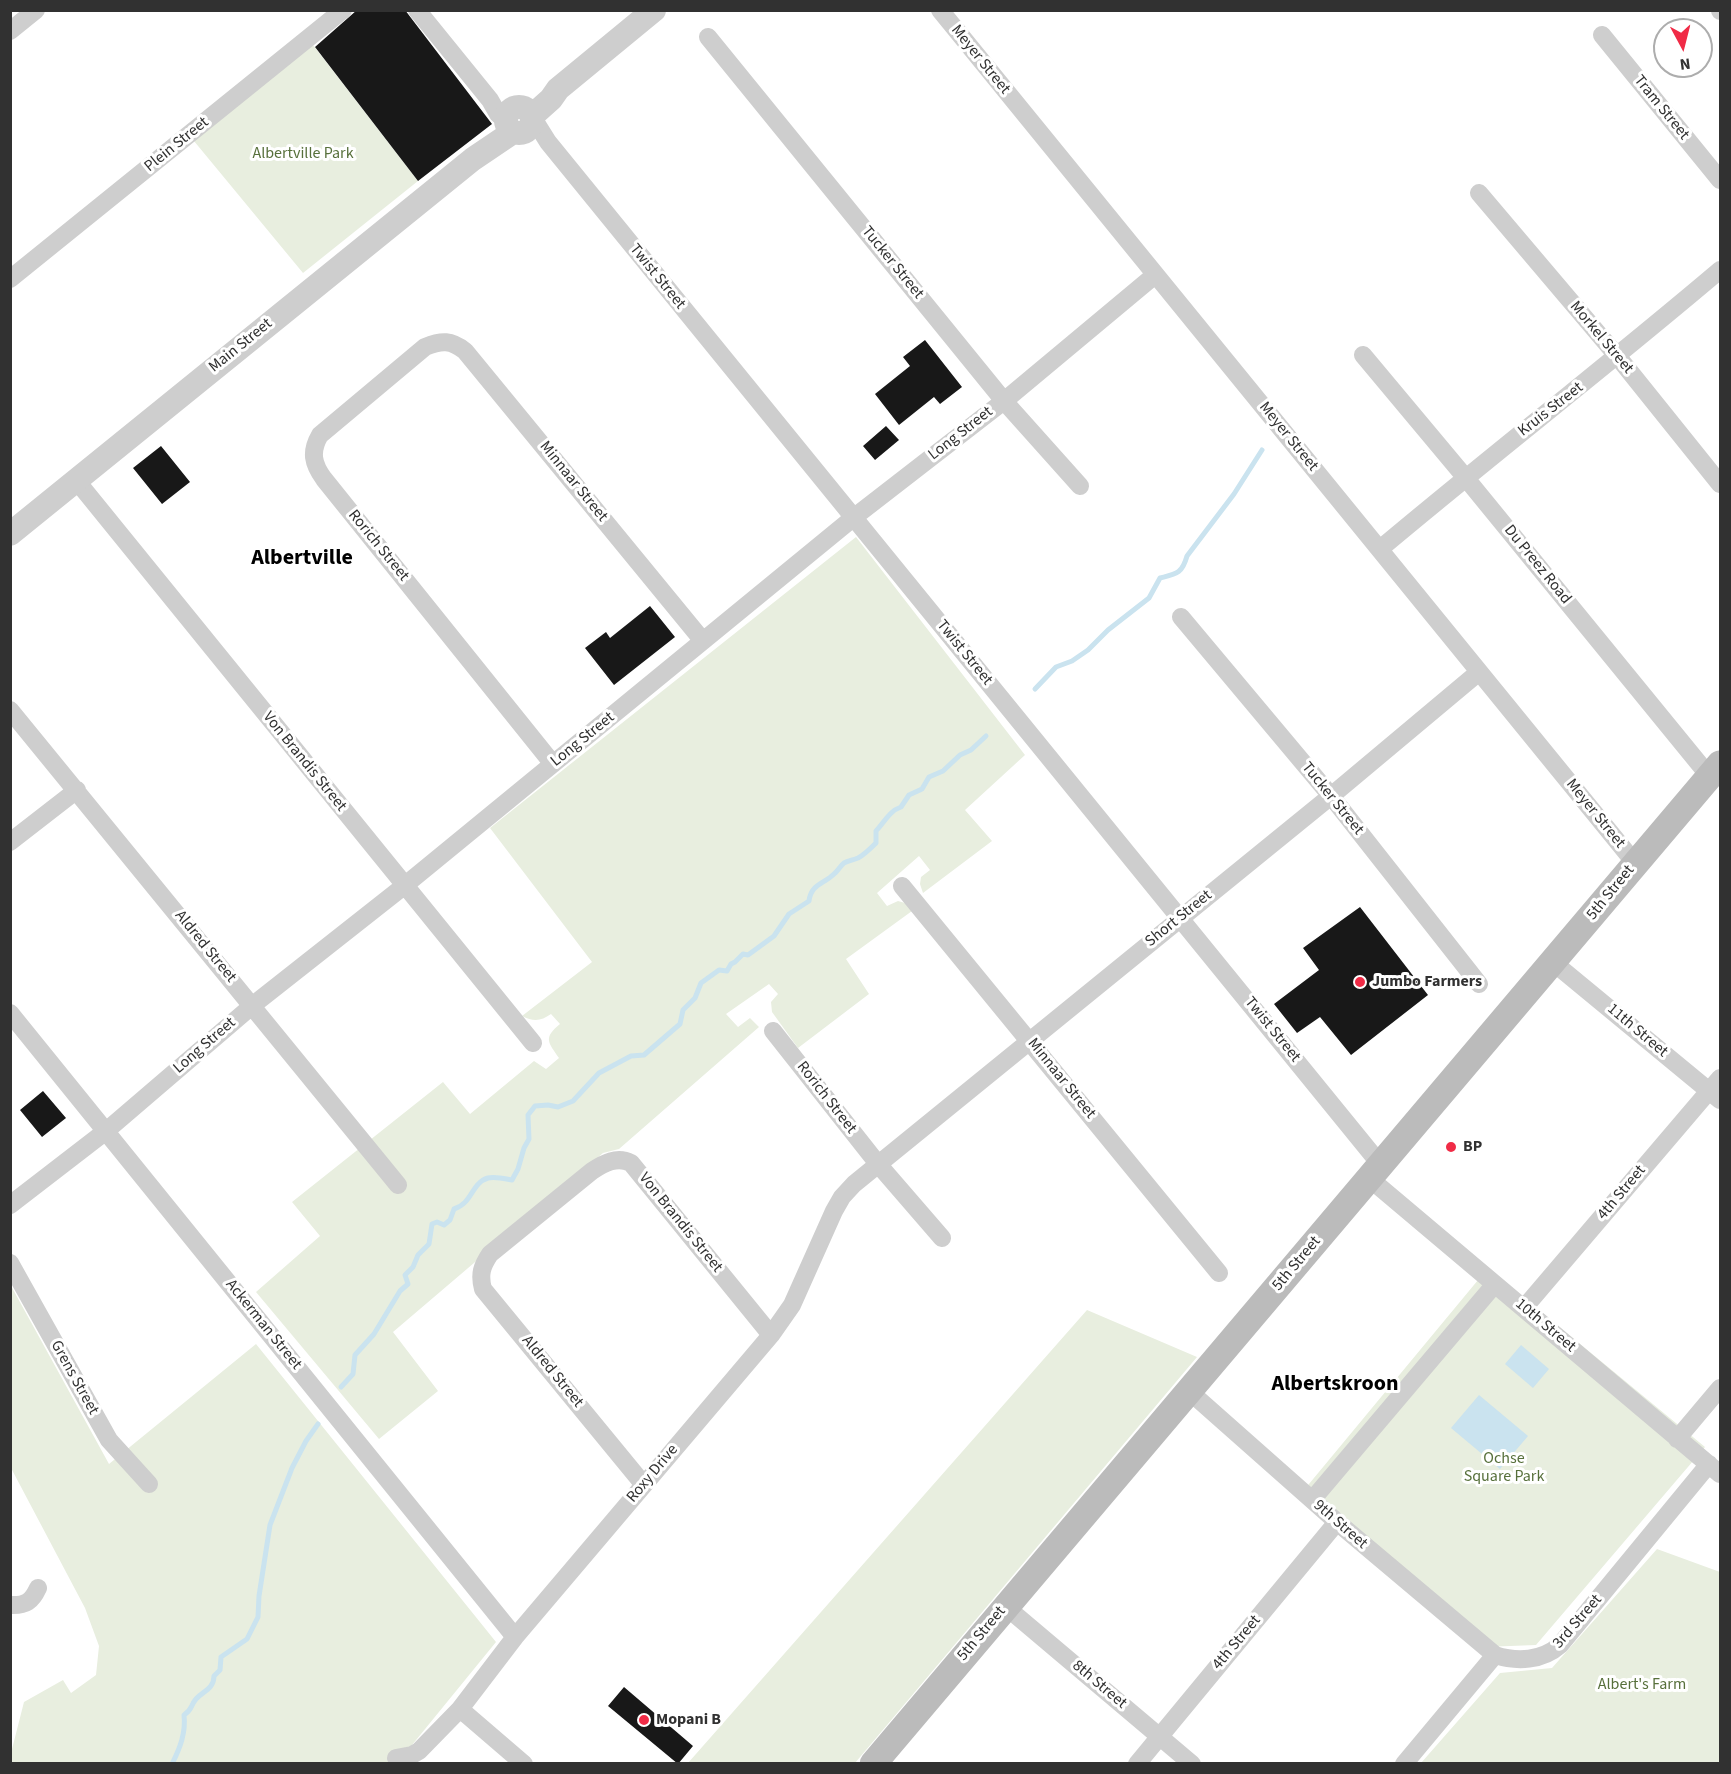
<!DOCTYPE html>
<html>
<head>
<meta charset="utf-8">
<style>
  body { margin:0 }
  #map { position:relative; width:1731px; height:1774px; overflow:hidden; background:#fff; font-family:"Source Sans 3",sans-serif }
  canvas { display:block }
  .frame { position:absolute; inset:0; border:12px solid #313131; pointer-events:none }
  .north { position:absolute; left:1653px; top:18px; width:60px; height:60px; box-sizing:border-box; background:#fff; border:2px solid #adadad; border-radius:50%; rotate:173deg; font-size:16px; font-weight:700; line-height:24px; text-align:center; color:#313131 }
  .north::after { content:''; display:block; margin:auto; width:21px; height:27px; background:#f02b46; clip-path:polygon(50% 0,100% 100%,50% 72%,0 100%) }
</style>
</head>
<body>
<div id="map">
<canvas width="1731" height="1774"></canvas>
<div class="frame"></div>
<div class="north">N</div>
</div>
<script>
const ctx = document.querySelector('canvas').getContext('2d');
ctx.lineJoin = 'round';
function fillPath(path, color) {
  ctx.fillStyle = color;
  ctx.fill(path, 'evenodd');
}
function strokePath(path, color, width, dash) {
  ctx.strokeStyle = color;
  ctx.lineWidth = width;
  ctx.lineCap = dash ? 'butt' : 'round';
  ctx.setLineDash(dash || []);
  ctx.stroke(path);
}
function write(font, color, halo, rows, align = 'center') {
  ctx.font = font + ' "Source Sans 3",sans-serif';
  ctx.lineWidth = 6;
  ctx.setLineDash([]);
  ctx.textBaseline = 'middle';
  ctx.strokeStyle = halo;
  ctx.fillStyle = color;
  for (const [text, x, y, turn = 0] of rows) {
    ctx.save();
    ctx.translate(x, y);
    ctx.rotate((+turn || 0) * Math.PI / 180);
    ctx.textAlign = isNaN(turn) ? turn : align;
    if (halo) ctx.strokeText(text, 0, 0);
    ctx.fillText(text, 0, 0);
    ctx.restore();
  }
}
const green = new Path2D(`
  M 310,41 L 418,181 L 303,273 L 189,135 Z
  M 856,537 L 1025,755 L 965,810 L 992,841 L 923,893 L 920,884 L 921,877 L 930,870 L 919,856 L 877,893 L 887,906 L 898,901 L 905,903 L 912,911 L 846,959 L 869,994 L 798,1048 L 772,1012 L 771,1002 L 778,994 L 769,984 L 726,1014 L 738,1027 L 750,1018 L 759,1027 L 619,1149 L 603,1153 L 393,1332 L 438,1391 L 379,1439 L 256,1292 L 320,1236 L 292,1202 L 443,1082 L 470,1114 L 534,1061 L 546,1069 L 559,1058 C 548,1042 543,1038 560,1024 L 551,1014 C 541,1021 534,1022 522,1016 L 592,962 L 490,828 Z
  M 1488,1268 L 1705,1447 L 1536,1645 L 1484,1647 L 1304,1490 Z
  M 10,1284 L 109,1464 L 256,1344 L 496,1642 L 412,1745 L 394,1763 L 11,1763 L 11,1753 L 24,1702 L 63,1680 L 71,1693 L 96,1675 L 99,1646 L 85,1608 L 11,1468 Z
  M 1087,1310 L 1197,1357 L 855,1763 L 688,1763 Z
  M 1657,1549 L 1720,1572 L 1720,1763 L 1421,1763 L 1500,1673 L 1552,1668 Z`);
const water = new Path2D(`
  M 1521,1345 L 1549,1369 L 1533,1388 L 1505,1364 Z
  M 1479,1395 L 1528,1436 L 1500,1469 L 1451,1428 Z`);
const stream = new Path2D(`
  M 1035,689 L 1056,667 L 1072,661 L 1088,650 L 1108,630 L 1149,598 L 1160,578 C 1176,574 1182,574 1187,556 L 1234,494 L 1262,450
  M 341,1387 L 353,1374 L 355,1355 L 374,1334 L 400,1291 L 408,1284 L 405,1275 L 413,1267 L 418,1255 L 429,1244 L 432,1224 L 437,1222 L 444,1225 L 450,1220 L 454,1209 C 473,1203 471,1183 488,1178 C 495,1176 506,1179 512,1180 L 518,1169 L 524,1148 L 529,1139 L 528,1115 L 535,1106 L 548,1105 L 558,1107 L 573,1101 L 599,1073 L 631,1056 L 644,1055 L 680,1024 L 683,1010 L 695,998 L 701,983 L 719,970 L 727,971 L 731,964 L 735,962 L 743,954 L 748,955 L 774,936 L 789,914 L 809,901 C 811,884 824,884 834,874 C 838,871 840,866 844,863 C 848,861 853,860 858,858 C 864,855 871,848 876,843 L 876,831 C 884,823 889,811 901,807 L 909,795 L 922,789 L 929,777 L 943,771 L 960,755 L 971,750 L 986,736
  M 172,1764 C 180,1748 186,1733 184,1715 C 193,1709 190,1706 196,1699 C 203,1691 214,1689 214,1676 L 220,1670 L 221,1657 L 247,1639 L 258,1617 L 259,1596 L 270,1525 L 292,1468 L 306,1441 L 318,1424`);
const building = new Path2D(`
  M 357,10 L 405,10 L 492,124 L 418,181 L 315,47 Z
  M 925,340 L 962,387 L 940,404 L 934,397 L 899,425 L 875,394 L 910,366 L 903,357 Z
  M 886,426 L 899,440 L 875,460 L 863,446 Z
  M 161,446 L 190,482 L 162,504 L 133,468 Z
  M 650,606 L 675,637 L 614,685 L 585,648 L 606,632 L 610,638 Z
  M 1360,907 L 1428,995 L 1351,1055 L 1320,1017 L 1297,1033 L 1274,1004 L 1319,970 L 1303,948 Z
  M 43,1091 L 66,1118 L 42,1137 L 20,1110 Z
  M 624,1687 L 693,1746 L 678,1764 L 608,1706 Z`);
const minor = new Path2D(`
  M 417,10 L 490,100 L 498,114 L 506,121
  M 940,10 L 1635,863
  M 1720,10 L 1720,11
  M 10,31 L 36,10
  M 1602,35 L 1720,180
  M 708,37 L 1004,401 L 1080,486
  M 533,118 L 548,142 L 1380,1164
  M 1479,193 L 1618,357 L 1720,484
  M 10,279 L 343,10
  M 1363,355 L 1465,477 L 1710,777
  M 76,480 L 533,1043
  M 1380,549 C 1492,455 1608,365 1720,270
  M 1181,617 L 1331,796 L 1479,984
  M 10,710 L 398,1185
  M 553,764 L 324,479 C 313,464 310,452 320,435 L 425,347 C 442,340 451,340 465,351 L 703,641
  M 10,842 L 77,790
  M 902,886 L 1219,1273
  M 1554,963 L 1720,1100
  M 10,1013 L 515,1637
  M 773,1031 L 878,1164 L 942,1238
  M 1369,1178 L 1720,1474
  M 10,1205 L 106,1131 L 253,1005 L 404,886 L 853,518 L 1004,401 L 1155,275
  M 10,1263 L 109,1440 L 149,1484
  M 1524,1308 L 1720,1078
  M 1189,1391 L 1337,1522 L 1495,1655
  M 1677,1439 L 1720,1388
  M 644,1485 L 483,1289 C 479,1274 482,1266 490,1254 L 592,1171 C 604,1163 617,1156 631,1163 L 771,1335
  M 1312,1500 L 1495,1284
  M 10,1605 C 26,1606 32,1601 38,1588
  M 1005,1606 L 1192,1764
  M 460,1709 L 524,1764
  M 396,1758 L 412,1755 L 419,1751 L 460,1709 L 515,1637 L 771,1335 L 792,1305 L 834,1211 L 842,1197 L 854,1184 L 1331,796 L 1479,672
  M 1137,1764 L 1337,1522
  M 1404,1764 L 1495,1655 C 1517,1662 1542,1661 1560,1645 L 1709,1464`);
const tertiary = new Path2D(`
  M506 120a13 13 0 1 1 26 0a13 13 0 1 1-26 0Z
  M 532,116 L 551,99 L 558,89 L 654,10
  M 10,534 L 473,159 L 513,132`);
const secondary = new Path2D(`
  M 873,1764 L 1720,764`);
const markers = [
  [1360,982,6,"#f02b46"],
  [1451,1147,6,"#f02b46"],
  [644,1720,6,"#f02b46"]
];
const streetNames = [
  ["Meyer Street",980,60,51],
  ["Tram Street",1661,108,51],
  ["Plein Street",177,145,-39],
  ["Tucker Street",892,263,51],
  ["Twist Street",657,277,51],
  ["Morkel Street",1601,338,50],
  ["Main Street",241,346,-39],
  ["Kruis Street",1551,410,-38],
  ["Long Street",961,434,-38],
  ["Meyer Street",1288,437,51],
  ["Minnaar Street",573,482,51],
  ["Rorich Street",378,546,51],
  ["Du Preez Road",1537,565,51],
  ["Twist Street",964,653,51],
  ["Long Street",583,740,-39],
  ["Von Brandis Street",304,762,51],
  ["Tucker Street",1332,799,51],
  ["Meyer Street",1595,814,51],
  ["5th Street",1611,893,-51],
  ["Short Street",1179,919,-39],
  ["Aldred Street",205,947,51],
  ["Twist Street",1272,1030,51],
  ["11th Street",1637,1031,40],
  ["Long Street",205,1046,-41],
  ["Minnaar Street",1061,1079,51],
  ["Rorich Street",826,1098,52],
  ["4th Street",1622,1193,-50],
  ["Von Brandis Street",680,1223,51],
  ["5th Street",1297,1264,-50],
  ["Ackerman Street",263,1325,51],
  ["10th Street",1545,1326,40],
  ["Aldred Street",552,1372,51],
  ["Grens Street",74,1378,61],
  ["Roxy Drive",653,1474,-50],
  ["9th Street",1340,1525,41],
  ["3rd Street",1578,1622,-49],
  ["5th Street",982,1634,-50],
  ["4th Street",1237,1643,-50],
  ["8th Street",1099,1685,40]
];
const parkNames = [
  ["Albertville Park",303,154],
  ["Ochse",1504,1459],
  ["Square Park",1504,1477],
  ["Albert's Farm",1642,1685]
];
const poiNames = [
  ["Jumbo Farmers",1372,982],
  ["BP",1463,1147],
  ["Mopani B",656,1720]
];
const districtNames = [
  ["Albertville",302,559],
  ["Albertskroon",1335,1385]
];
fillPath(green, '#e8eedf');
fillPath(water, '#cae3ef');
strokePath(stream, '#cae3ef', 5);
fillPath(building, '#181818');
strokePath(minor, '#cecece', 18);
strokePath(tertiary, '#cecece', 24);
strokePath(secondary, '#bbb', 27);
for (const [x, y, r, color] of markers) {
  const dot = new Path2D();
  dot.arc(x, y, r, 0, 2 * Math.PI);
  ctx.fillStyle = color;
  ctx.fill(dot);
  strokePath(dot, '#fff', 2);
}
write('16px', '#313131', '#fff', streetNames);
write('16px', '#57703b', '#fff', parkNames);
write('bold 16px', '#313131', '#fff', poiNames, 'left');
write('bold 22px', '#000', '#fff', districtNames);
</script>
</body>
</html>
